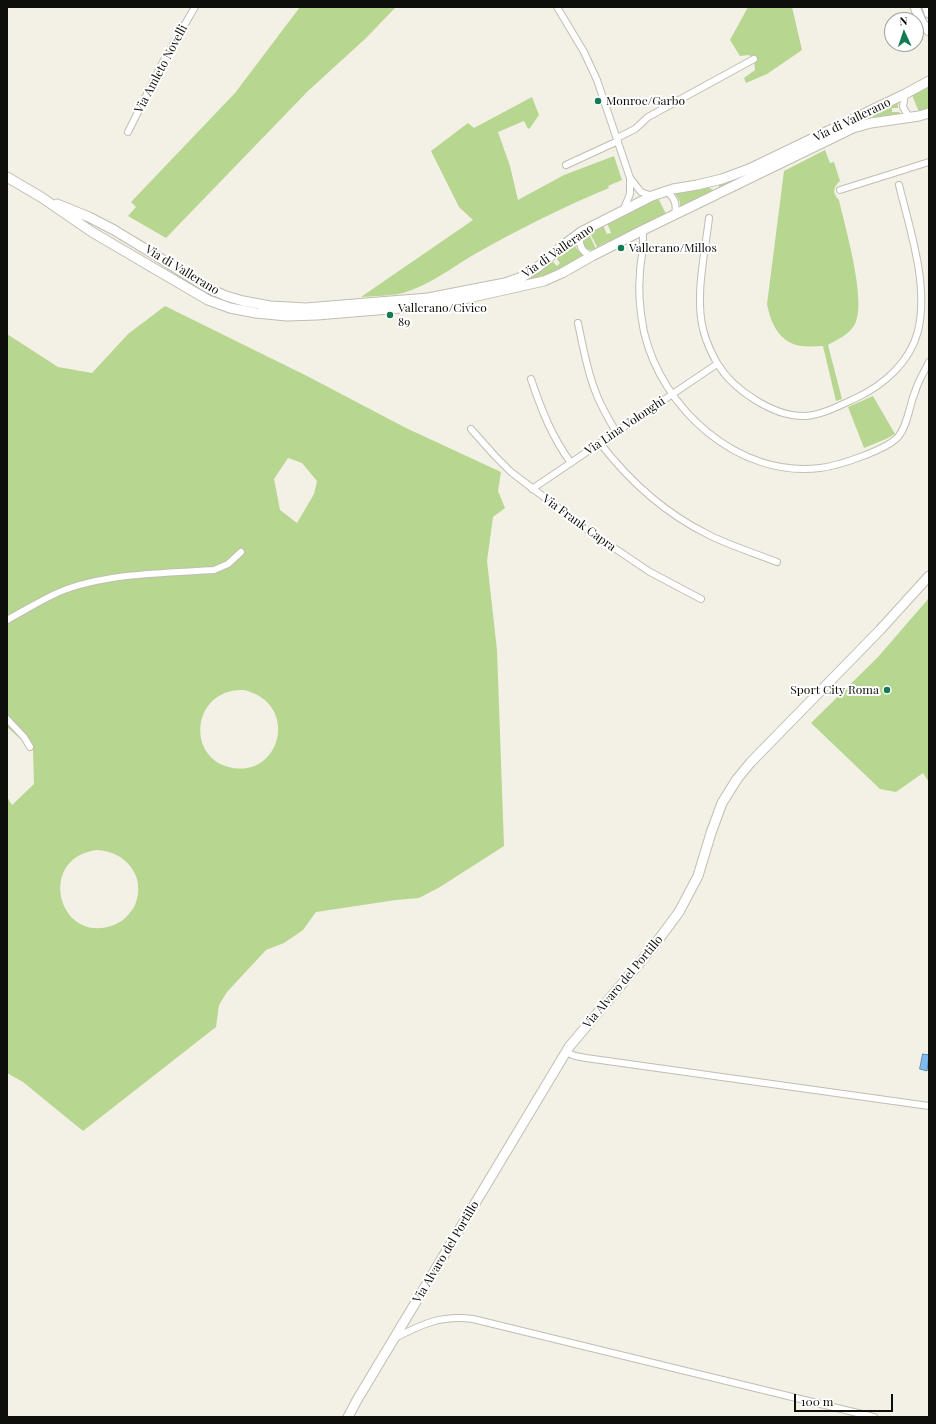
<!DOCTYPE html>
<html>
<head>
<meta charset="utf-8">
<style>
  body { margin:0 }
  #map { position:relative; width:936px; height:1424px; overflow:hidden; background:#f3f1e5; font-family:"Playfair Display",serif }
  canvas { display:block }
  .frame { position:absolute; inset:0; border:8px solid #0e0e0a; pointer-events:none }
  .north { position:absolute; left:884px; top:12px; width:40px; height:40px; box-sizing:border-box; background:#fff; border:1px solid #9f9f9d; border-radius:50%; rotate:357deg; font-size:11px; font-weight:700; line-height:16px; text-align:center; color:#0e0e0a }
  .north::after { content:''; display:block; margin:auto; width:14px; height:18px; background:#157b54; clip-path:polygon(50% 0,100% 100%,50% 72%,0 100%) }
  .scale { position:absolute; left:794px; top:1394px; width:99px; height:18px; box-sizing:border-box; border:2px solid #0e0e0a; border-top:0; padding-left:5px; font-size:12px; line-height:14px; white-space:nowrap; color:#0e0e0a; -webkit-text-stroke:3px #fff; paint-order:stroke }
</style>
</head>
<body>
<div id="map">
<canvas width="936" height="1424"></canvas>
<div class="frame"></div>
<div class="north">N</div>
<div class="scale">100 m</div>
</div>
<script>
const ctx = document.querySelector('canvas').getContext('2d');
ctx.lineJoin = 'round';
function fillPath(path, color) {
  ctx.fillStyle = color;
  ctx.fill(path, 'evenodd');
}
function strokePath(path, color, width, dash) {
  ctx.strokeStyle = color;
  ctx.lineWidth = width;
  ctx.lineCap = dash ? 'butt' : 'round';
  ctx.setLineDash(dash || []);
  ctx.stroke(path);
}
function write(font, color, halo, rows, align = 'center') {
  ctx.font = font + ' "Playfair Display",serif';
  ctx.lineWidth = 4;
  ctx.setLineDash([]);
  ctx.textBaseline = 'middle';
  ctx.strokeStyle = halo;
  ctx.fillStyle = color;
  for (const [text, x, y, turn = 0] of rows) {
    ctx.save();
    ctx.translate(x, y);
    ctx.rotate((+turn || 0) * Math.PI / 180);
    ctx.textAlign = isNaN(turn) ? turn : align;
    if (halo) ctx.strokeText(text, 0, 0);
    ctx.fillText(text, 0, 0);
    ctx.restore();
  }
}
const green = new Path2D(`
  M 300,7 L 396,7 L 365,39 L 308,91 L 166,238 L 128,216 L 136,207 L 131,202 L 235,93 Z
  M 748,7 L 792,7 L 802,50 L 767,74 L 746,83 L 744,78 L 755,70 L 754,59 L 749,55 L 740,56 L 730,40 Z
  M 929,85 L 929,108 L 919,112 L 912,95 Z
  M 532,97 L 539,115 L 530,128 L 528,129 L 524,121 L 498,132 L 510,166 L 518,200 L 564,175 L 614,156 L 622,180 L 608,186 L 609,188 C 563,207 519,229 475,254 C 453,267 428,286 403,293 C 392,296 373,296 361,297 L 473,220 L 459,207 L 431,151 L 468,123 L 474,128 Z
  M 898,102 L 898,108 L 892,108 L 892,112 L 899,112 L 901,114 L 853,124 Z
  M 825,150 L 830,163 L 834,162 L 840,181 C 833,187 832,193 839,200 C 845,227 867,301 855,324 C 849,335 838,339 828,345 L 842,399 L 836,401 L 823,346 C 813,346 801,348 791,343 C 776,336 770,319 767,304 L 784,171 Z
  M 756,171 L 680,208 L 680,202 L 675,193 L 708,187 L 713,190 L 719,188 L 719,185 L 713,185 Z
  M 658,198 L 666,214 L 608,243 L 607,242 L 597,247 L 590,233 L 603,225 L 607,234 L 611,233 L 607,223 Z
  M 588,232 L 596,249 L 590,250 L 587,249 L 583,244 L 584,237 Z
  M 575,240 L 576,248 L 584,256 L 548,275 L 515,285 L 551,260 L 557,266 L 560,263 L 555,257 Z
  M 165,306 L 307,376 L 406,428 L 501,472 L 498,491 L 505,508 L 493,517 L 487,561 L 497,650 L 504,846 L 440,887 L 419,898 L 396,900 L 316,912 L 303,930 L 284,943 L 266,950 L 227,992 L 219,1005 L 216,1027 L 83,1131 L 23,1082 L 7,1073 L 7,797 L 12,805 L 34,784 L 33,750 L 7,727 L 7,334 L 58,367 L 92,373 L 128,334 ZM 288,458 L 302,463 L 317,481 L 314,494 L 297,523 L 280,510 L 274,479 ZM 244,690 C 299,703 282,776 233,768 C 185,760 191,688 244,690 ZM 97,850 C 125,851 147,876 135,905 C 130,915 121,923 111,926 C 57,943 37,857 97,850 Z
  M 873,396 L 895,434 L 886,439 L 864,448 L 848,407 Z
  M 929,598 L 929,782 L 923,773 L 896,792 L 880,789 L 811,723 L 878,657 Z`);
const water = new Path2D(`
  M 923,1054 L 929,1055 L 927,1071 L 920,1069 Z`);
const street = new Path2D(`
  M 557,7 L 584,52 L 597,80 L 630,178 L 641,192 L 652,196
  M 905,94 L 903,107 L 909,117
  M 128,132 L 164,60 L 195,7
  M 617,138 L 635,129 L 648,117 L 754,59
  M 566,165 L 618,141
  M 840,190 L 929,162
  M 666,191 C 675,198 677,204 675,215
  M 623,211 L 630,194 L 630,178
  M 709,218 C 705,253 694,299 704,333 C 707,343 712,354 717,363 C 733,390 774,417 805,416 C 822,415 841,405 856,398 C 884,385 910,362 918,331 C 929,285 910,230 899,185
  M 643,230 C 643,235 643,240 643,245 C 643,254 640,263 640,272 C 638,292 640,312 644,332 C 662,409 738,478 820,468 C 838,466 886,450 898,437 C 908,425 909,406 915,392 C 918,381 924,372 929,362
  M 581,232 C 578,243 580,252 592,256
  M 578,323 C 583,347 587,371 596,393 C 601,407 609,419 616,432
  M 531,379 C 541,409 552,437 571,463
  M 471,429 L 495,456 L 511,472 L 586,529 L 650,572 L 701,599
  M 600,443 C 630,482 664,513 709,535 C 731,546 754,553 777,562
  M 532,489 L 717,364
  M 7,620 C 26,610 47,596 67,589 C 111,573 167,573 214,570 L 228,564 L 241,552
  M 7,719 L 24,737 L 30,747
  M 566,1052 L 575,1056 L 586,1058 L 929,1106
  M 395,1338 C 422,1324 441,1315 473,1319 L 874,1417`);
const secondary = new Path2D(`
  M 915,7 L 922,23 L 929,31
  M 927,7 L 929,13
  M 7,177 L 41,197 L 92,232 L 208,300 L 230,308 L 256,313 L 287,316 L 317,315 L 437,305 L 544,281 L 562,273 L 592,256 L 643,230 L 853,128 L 871,123 L 919,116 L 929,113
  M 57,204 L 89,217 L 114,230 L 147,250 L 208,288 L 226,296 L 243,301 L 270,306 L 306,308 L 428,298 L 505,283 L 522,277 L 538,267 L 561,247 L 581,232 L 652,196 L 673,189 L 697,185 L 722,179 L 749,169 L 905,94 L 929,81
  M 348,1417 L 357,1400 L 569,1047 L 653,947 L 679,912 L 698,876 L 711,833 L 722,803 L 737,779 L 751,762 L 880,630 L 929,576`);
const markers = [
  [598,101,4,"#157b54"],
  [621,248,4,"#157b54"],
  [390,315,4,"#157b54"],
  [887,690,4,"#157b54"]
];
const streetNames = [
  ["Via Amleto Novelli",161,69,-62],
  ["Via di Vallerano",852,120,-26],
  ["Via di Vallerano",558,251,-35],
  ["Via di Vallerano",182,270,31],
  ["Via Lina Volonghi",625,426,-34],
  ["Via Frank Capra",579,523,36],
  ["Via Alvaro del Portillo",623,982,-50],
  ["Via Alvaro del Portillo",446,1252,-59]
];
const poiNames = [
  ["Monroe/Garbo",606,101],
  ["Vallerano/Millos",629,248],
  ["Vallerano/Civico",398,308],
  ["89",398,322],
  ["Sport City Roma",879,690,"right"]
];
fillPath(green, '#b7d68f');
fillPath(water, '#7dbcf3');
strokePath(water, '#5c88ad', 1);
strokePath(street, '#c0bdb2', 8);
strokePath(secondary, '#c0bdb2', 11);
strokePath(street, '#fff', 6);
strokePath(secondary, '#fff', 9);
for (const [x, y, r, color] of markers) {
  const dot = new Path2D();
  dot.arc(x, y, r, 0, 2 * Math.PI);
  ctx.fillStyle = color;
  ctx.fill(dot);
  strokePath(dot, '#fff', 1.5);
}
write('12px', '#0e0e0a', '#fff', streetNames);
write('12px', '#0e0e0a', '#fff', poiNames, 'left');
</script>
</body>
</html>
